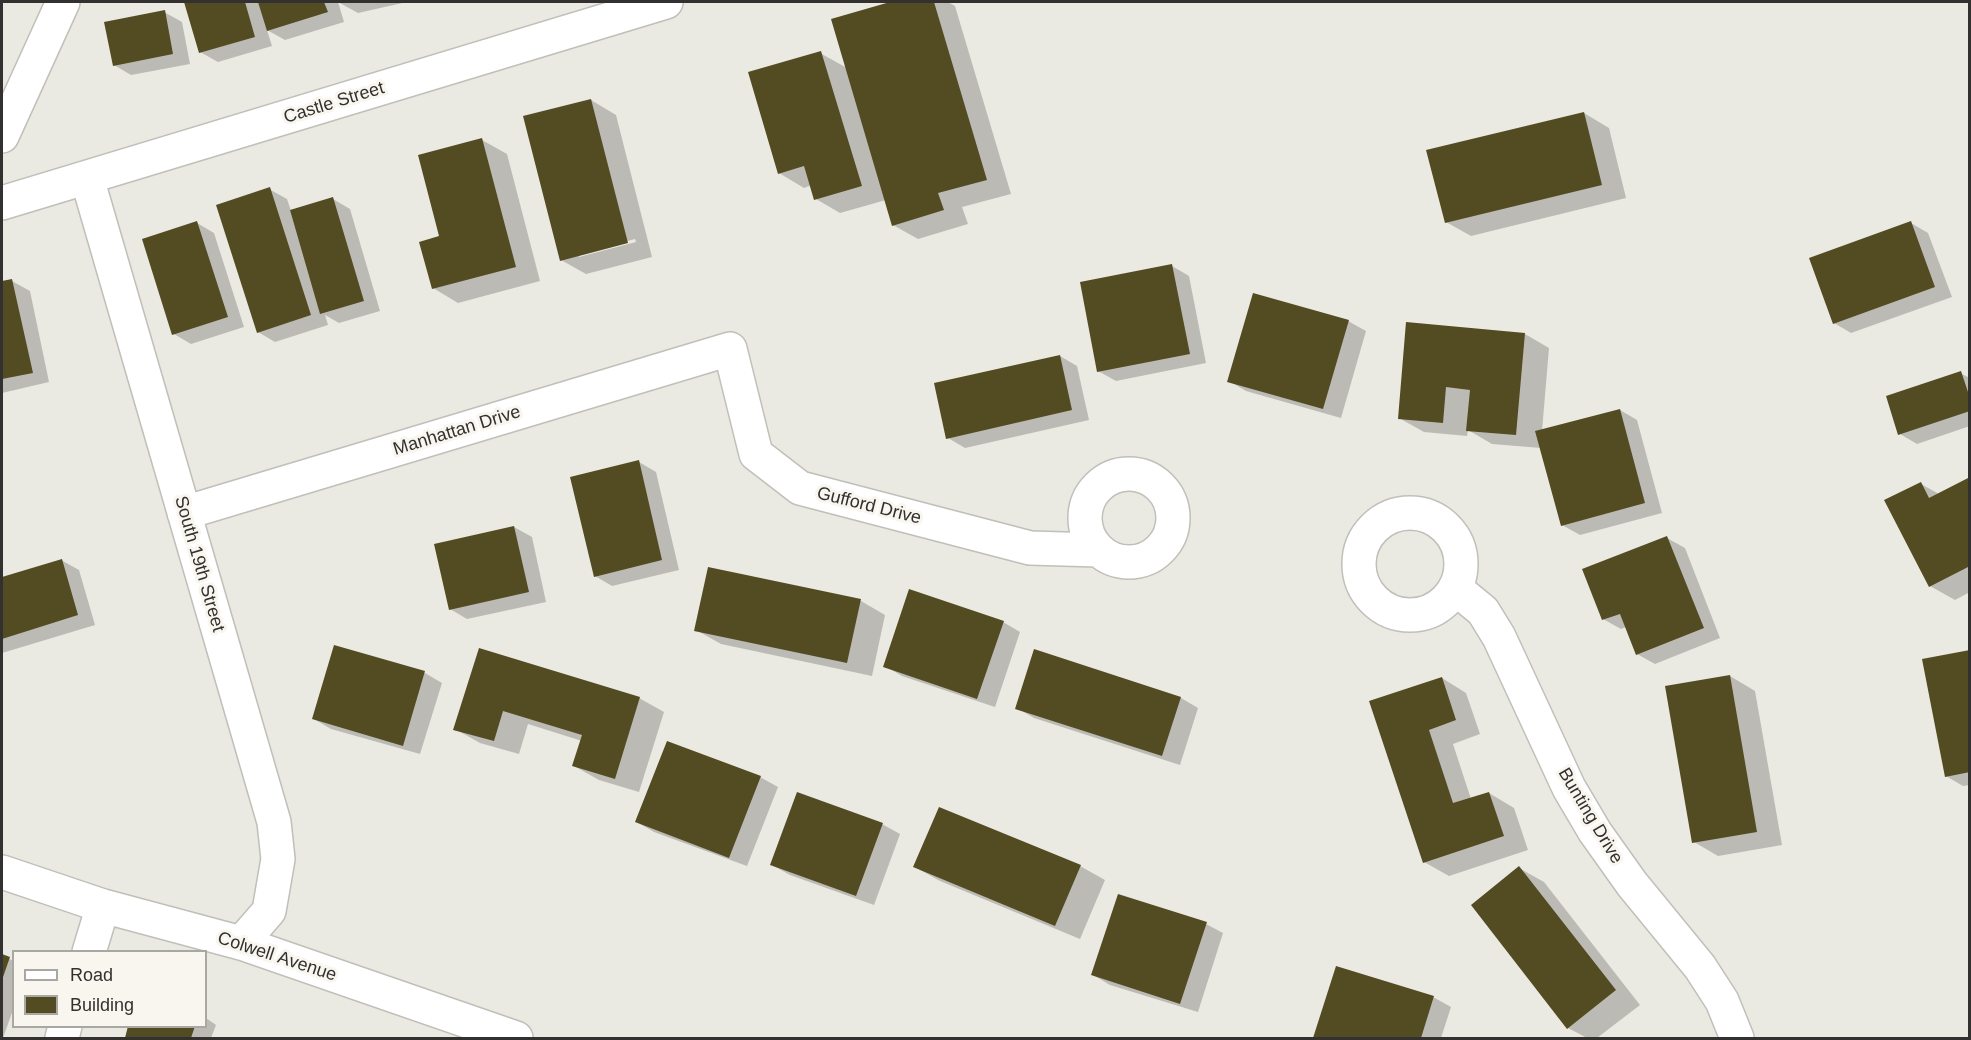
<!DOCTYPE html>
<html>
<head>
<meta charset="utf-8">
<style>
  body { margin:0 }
  #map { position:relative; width:1971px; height:1040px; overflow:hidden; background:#eae9e2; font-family:Arial,sans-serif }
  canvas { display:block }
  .frame { position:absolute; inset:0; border:3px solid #32312f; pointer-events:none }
  .legend { position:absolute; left:12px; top:950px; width:195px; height:78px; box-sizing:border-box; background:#f8f6ef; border:2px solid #a9a7a2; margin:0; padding:8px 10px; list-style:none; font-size:18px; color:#32312f }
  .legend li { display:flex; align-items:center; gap:12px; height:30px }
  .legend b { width:30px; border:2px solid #a9a7a2 }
</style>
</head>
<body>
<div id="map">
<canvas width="1971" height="1040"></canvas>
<div class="frame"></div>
<ul class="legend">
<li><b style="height:8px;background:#fff"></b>Road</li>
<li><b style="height:16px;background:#534b22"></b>Building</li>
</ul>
</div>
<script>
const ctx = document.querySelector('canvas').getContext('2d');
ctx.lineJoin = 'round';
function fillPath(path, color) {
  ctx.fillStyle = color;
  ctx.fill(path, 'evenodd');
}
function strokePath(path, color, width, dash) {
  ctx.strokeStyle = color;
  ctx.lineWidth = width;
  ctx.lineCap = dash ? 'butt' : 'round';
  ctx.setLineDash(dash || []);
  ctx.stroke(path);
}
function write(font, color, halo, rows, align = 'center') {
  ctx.font = font + ' Arial,sans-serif';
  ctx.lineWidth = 6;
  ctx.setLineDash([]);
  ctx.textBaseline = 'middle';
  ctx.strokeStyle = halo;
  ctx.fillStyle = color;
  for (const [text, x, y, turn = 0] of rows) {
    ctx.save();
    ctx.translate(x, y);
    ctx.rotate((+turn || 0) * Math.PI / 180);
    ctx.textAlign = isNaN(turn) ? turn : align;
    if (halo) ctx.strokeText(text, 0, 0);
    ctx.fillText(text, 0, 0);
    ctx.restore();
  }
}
const shadow = new Path2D(`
  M 186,2 L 407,2 L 358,13 L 338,2 L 344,22 L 285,40 L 267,30 L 272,46 L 218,62 L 200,52 Z
  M 896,2 L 948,2 L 955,6 L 1011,194 L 962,207 L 968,224 L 918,239 L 893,225 L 886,200 L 840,213 L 816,199 L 812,185 L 804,188 L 779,173 L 820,53 L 847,68 L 833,20 Z
  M 164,12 L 182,22 L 190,64 L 131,75 L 114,65 Z
  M 591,100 L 616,115 L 652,257 L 586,274 L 561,260 ZM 635,239 L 636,242 L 579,257 L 579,254 Z
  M 1584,113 L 1609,128 L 1626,198 L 1471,236 L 1446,222 Z
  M 482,140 L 507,154 L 540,281 L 458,303 L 433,288 L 441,237 Z
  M 269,189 L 287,199 L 291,211 L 333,199 L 350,209 L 380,311 L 339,323 L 325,315 L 328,325 L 275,342 L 258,332 Z
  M 197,223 L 214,233 L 244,327 L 191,344 L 174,334 Z
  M 1911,223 L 1928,233 L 1952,297 L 1851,333 L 1834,323 Z
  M 1172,266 L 1189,276 L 1206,363 L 1116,381 L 1098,371 Z
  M 12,281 L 30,291 L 49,382 L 2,393 L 2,283 Z
  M 1348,321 L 1366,331 L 1341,418 L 1246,391 L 1229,381 Z
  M 1525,334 L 1549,348 L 1542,431 L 1620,410 L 1637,420 L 1662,513 L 1580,535 L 1562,525 L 1541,448 L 1492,444 L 1468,430 L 1467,436 L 1424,432 L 1399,418 Z
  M 1060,356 L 1077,366 L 1089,420 L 965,448 L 948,438 Z
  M 1960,373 L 1970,378 L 1970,426 L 1917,444 L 1900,434 Z
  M 639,462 L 656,472 L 679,570 L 612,586 L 595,576 Z
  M 1970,479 L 1970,592 L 1955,600 L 1930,586 L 1921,484 L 1939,494 Z
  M 514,527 L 532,537 L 546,602 L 467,619 L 450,609 Z
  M 1667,538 L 1685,548 L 1720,638 L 1655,664 L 1637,654 L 1626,627 L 1621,629 L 1603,619 Z
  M 61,560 L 79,570 L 95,625 L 2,653 L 2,578 Z
  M 861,601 L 885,615 L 872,676 L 721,644 L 696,630 Z
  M 1003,622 L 1020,632 L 995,707 L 902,676 L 885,666 Z
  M 335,647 L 425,673 L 442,683 L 420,754 L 331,729 L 314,719 Z
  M 480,650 L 639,698 L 664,712 L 639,792 L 599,780 L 574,766 L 582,741 L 528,724 L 519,754 L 480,743 L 455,729 Z
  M 1970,651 L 1970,785 L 1963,786 L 1946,776 Z
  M 1730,676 L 1755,691 L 1782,845 L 1718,856 L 1694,842 Z
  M 1442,678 L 1466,693 L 1480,734 L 1453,744 L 1471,799 L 1489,793 L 1514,808 L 1528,850 L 1449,876 L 1424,862 L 1371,702 Z
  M 1181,698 L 1198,708 L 1180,765 L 1034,718 L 1017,708 Z
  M 760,777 L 778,787 L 747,866 L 654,832 L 637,822 Z
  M 882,824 L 900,834 L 874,905 L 790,875 L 772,865 Z
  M 1080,866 L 1105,880 L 1080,939 L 940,881 L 915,867 Z
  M 1519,868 L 1544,882 L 1640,1005 L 1597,1038 L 1587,1038 L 1568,1028 Z
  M 1206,924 L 1223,933 L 1198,1012 L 1110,985 L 1093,975 Z
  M 2,956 L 14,961 L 14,1007 L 3,1038 Z
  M 1433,997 L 1451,1007 L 1441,1038 L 1315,1037 Z
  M 206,1018 L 216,1025 L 211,1038 L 126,1038 L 130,1026 L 206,1026 Z`);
const building = new Path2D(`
  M 184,2 L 245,2 L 255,37 L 199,53 Z
  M 258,2 L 324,2 L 328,12 L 267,31 Z
  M 890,2 L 934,2 L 987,180 L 938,193 L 944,210 L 892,226 L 831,19 Z
  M 165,10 L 173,54 L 113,66 L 104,22 Z
  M 821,51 L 862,186 L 814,200 L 804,166 L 778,174 L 748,72 Z
  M 591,99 L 628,243 L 560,261 L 523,116 Z
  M 1584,112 L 1602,185 L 1445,223 L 1426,150 Z
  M 482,138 L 516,267 L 432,289 L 419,242 L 439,236 L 418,155 Z
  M 270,187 L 311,315 L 257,333 L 216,205 Z
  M 333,197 L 364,301 L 320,314 L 290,210 Z
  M 197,221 L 228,317 L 172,335 L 142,239 Z
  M 1911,221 L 1935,287 L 1833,324 L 1809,258 Z
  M 1172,264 L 1190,354 L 1097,372 L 1080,282 Z
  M 12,279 L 33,373 L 2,379 L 2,281 Z
  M 1253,293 L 1349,320 L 1323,409 L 1227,382 Z
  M 1406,322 L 1525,333 L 1516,435 L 1466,431 L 1470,390 L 1446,387 L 1443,423 L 1398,419 Z
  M 1060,355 L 1072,410 L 946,439 L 934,383 Z
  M 1961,371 L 1970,398 L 1970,411 L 1898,435 L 1886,396 Z
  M 1620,409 L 1645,503 L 1561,526 L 1535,431 Z
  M 639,460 L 662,560 L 594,577 L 570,477 Z
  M 1970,477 L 1970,566 L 1929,587 L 1884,500 L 1921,482 L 1929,498 Z
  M 514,526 L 529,592 L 449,610 L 434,544 Z
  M 1667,536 L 1704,628 L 1636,655 L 1620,614 L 1602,620 L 1582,569 Z
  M 62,559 L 78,615 L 2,639 L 2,577 Z
  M 708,567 L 861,599 L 847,663 L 694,631 Z
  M 909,589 L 1004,621 L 977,699 L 883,667 Z
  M 334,645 L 425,671 L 403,746 L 312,719 Z
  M 479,648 L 640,697 L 615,779 L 572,766 L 582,735 L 503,711 L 494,741 L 453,730 Z
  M 1034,649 L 1181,697 L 1162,756 L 1015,709 Z
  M 1970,650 L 1970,772 L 1945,777 L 1922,659 Z
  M 1730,675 L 1757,832 L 1692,843 L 1665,686 Z
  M 1442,677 L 1456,720 L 1429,730 L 1453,803 L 1489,792 L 1504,836 L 1423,863 L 1369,701 Z
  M 667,741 L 761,776 L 729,858 L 635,822 Z
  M 797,792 L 883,823 L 856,896 L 770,865 Z
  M 939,807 L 1081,865 L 1055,926 L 913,867 Z
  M 1519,866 L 1616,990 L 1567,1029 L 1471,905 Z
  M 1118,894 L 1207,922 L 1180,1004 L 1091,975 Z
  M 2,954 L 10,957 L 2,980 Z
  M 1336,966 L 1434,996 L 1421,1038 L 1313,1038 Z
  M 128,1026 L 195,1026 L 191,1038 L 125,1038 Z`);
const minor = new Path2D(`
  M 2,136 L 63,2
  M 87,178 L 274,822 L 278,859 L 269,911 L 241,943
  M1085 518a44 44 0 1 1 88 0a44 44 0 1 1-88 0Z
  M 184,513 L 730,349 L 756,454 L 800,488 L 1030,548 L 1098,550
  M1359 564a51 51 0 1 1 102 0a51 51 0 1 1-102 0Z
  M 1455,588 L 1483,611 L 1499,637 L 1569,788 L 1595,832 L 1632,884 L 1700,967 L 1722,1001 L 1737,1038
  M 2,872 L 103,906 L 241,943 L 516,1038
  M 89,952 L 103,906
  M 62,1038 L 65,1026`);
const tertiary = new Path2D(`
  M 2,203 L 666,2`);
const streetNames = [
  ["Castle Street",334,103,-17],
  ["Manhattan Drive",457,431,-17],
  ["Gufford Drive",869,506,14],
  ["South 19th Street",199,564,74],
  ["Bunting Drive",1590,816,59],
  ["Colwell Avenue",277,957,18]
];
fillPath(shadow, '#0003');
fillPath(building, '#534b22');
strokePath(minor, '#c1bfb9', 36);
strokePath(tertiary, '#c1bfb9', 36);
strokePath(minor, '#fff', 33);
strokePath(tertiary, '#fff', 33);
write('18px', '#32312f', '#f8f6ef', streetNames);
</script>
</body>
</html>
